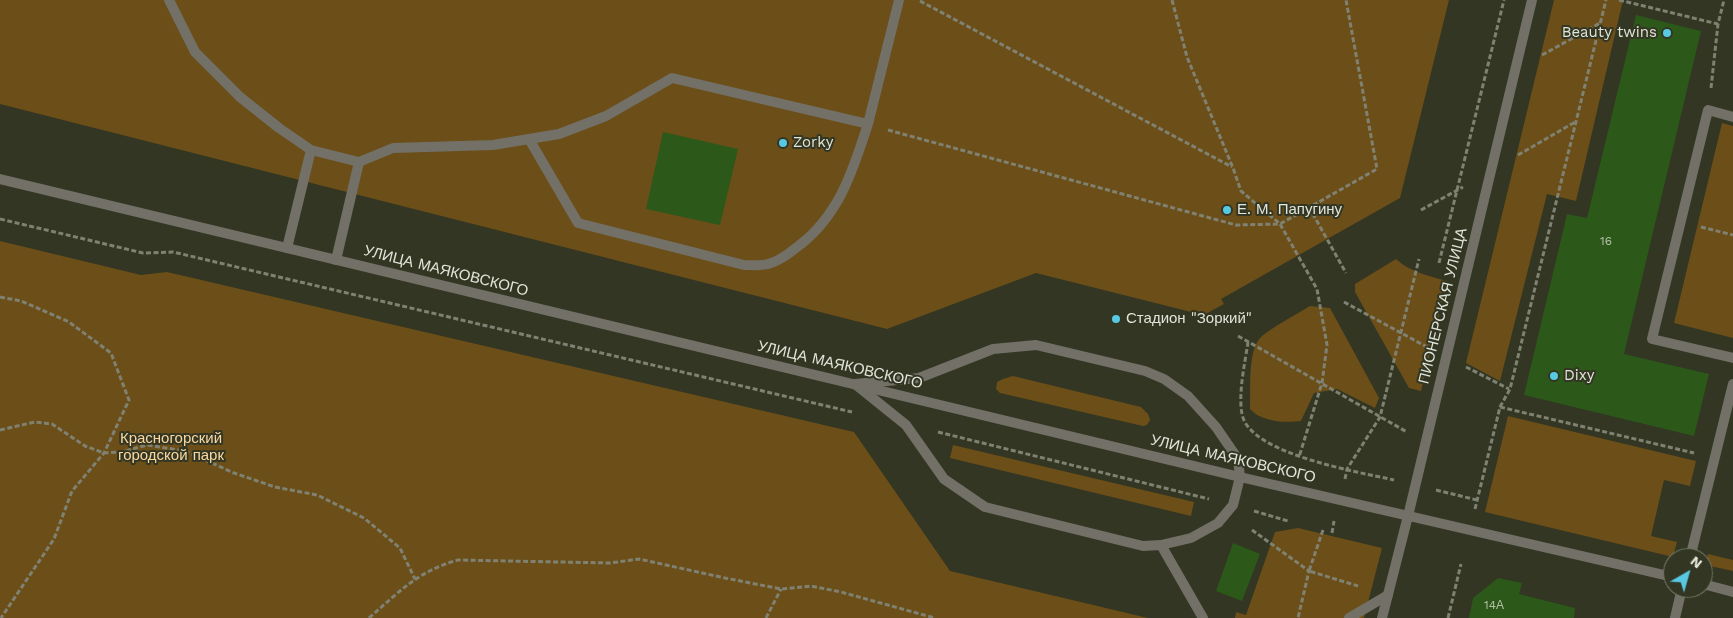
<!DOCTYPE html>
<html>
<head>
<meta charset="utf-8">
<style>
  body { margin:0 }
  #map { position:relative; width:1733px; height:618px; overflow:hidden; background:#323623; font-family:"Work Sans",sans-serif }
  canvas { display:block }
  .north { position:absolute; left:1663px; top:548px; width:50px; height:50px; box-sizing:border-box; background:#323623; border:1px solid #787c6b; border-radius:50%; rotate:38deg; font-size:14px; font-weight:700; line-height:20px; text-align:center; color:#e1e4d8 }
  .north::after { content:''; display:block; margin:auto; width:18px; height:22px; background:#58c9e3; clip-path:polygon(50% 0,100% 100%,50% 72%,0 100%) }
</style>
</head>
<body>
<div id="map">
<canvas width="1733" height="618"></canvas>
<div class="north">N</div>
</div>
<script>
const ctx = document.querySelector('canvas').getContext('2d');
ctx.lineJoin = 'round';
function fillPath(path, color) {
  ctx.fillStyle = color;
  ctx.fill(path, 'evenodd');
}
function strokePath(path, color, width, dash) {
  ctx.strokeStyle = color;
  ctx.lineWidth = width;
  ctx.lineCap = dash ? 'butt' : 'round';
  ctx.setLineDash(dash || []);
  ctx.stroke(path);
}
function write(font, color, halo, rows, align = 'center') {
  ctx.font = font + ' "Work Sans",sans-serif';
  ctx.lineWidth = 4;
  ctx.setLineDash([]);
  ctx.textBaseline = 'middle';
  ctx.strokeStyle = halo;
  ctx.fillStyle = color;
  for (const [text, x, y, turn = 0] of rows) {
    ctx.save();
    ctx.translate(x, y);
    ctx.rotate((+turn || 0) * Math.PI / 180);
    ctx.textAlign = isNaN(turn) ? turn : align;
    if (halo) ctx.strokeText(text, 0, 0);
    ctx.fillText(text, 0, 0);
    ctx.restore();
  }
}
const green = new Path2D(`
  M 0,0 L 1449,0 L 1400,198 L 1221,299 L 1224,304 L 1200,317 L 1197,312 L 1195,313 L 1036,273 L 887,329 L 0,104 Z
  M 1554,0 L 1623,0 L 1576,201 L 1547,194 L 1500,381 L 1466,363 Z
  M 1722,123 L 1733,126 L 1733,338 L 1674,323 Z
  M 0,241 L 141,275 L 167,272 L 854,432 L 950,571 L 1148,618 L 0,618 Z
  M 1396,259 C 1410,272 1429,276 1447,281 L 1421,391 L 1409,388 L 1355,292 L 1355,284 Z
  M 1310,306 L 1330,308 L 1379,398 L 1375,408 L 1337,389 L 1314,393 L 1301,421 C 1285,423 1261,422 1250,409 C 1251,390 1247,351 1261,337 C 1271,328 1297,314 1310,306 Z
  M 1013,376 L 1141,407 L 1148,414 L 1150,420 L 1147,425 L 1143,426 L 1000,393 L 996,389 L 997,382 L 1003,379 Z
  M 1508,416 L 1696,461 L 1690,486 L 1664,480 L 1651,536 L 1677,542 L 1673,557 L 1485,512 Z
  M 953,445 L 1194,502 L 1191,516 L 950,458 Z
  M 1298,528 L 1382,548 L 1364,618 L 1235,618 L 1236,612 L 1246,615 L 1275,532 Z
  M 1708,554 L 1733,560 L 1733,571 L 1705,565 Z`);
const building = new Path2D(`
  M 1636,15 L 1701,31 L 1624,354 L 1709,374 L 1694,436 L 1524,395 L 1567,214 L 1587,218 Z
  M 663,132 L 738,149 L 720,225 L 646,209 Z
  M 1233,543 L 1260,554 L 1242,601 L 1216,591 Z
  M 1498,578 L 1522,583 L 1519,594 L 1575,608 L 1574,618 L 1469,618 L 1473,598 Z`);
const path = new Path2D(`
  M 1172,0 L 1187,57 L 1233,168 L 1241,191 L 1280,224 L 1377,169 L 1346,0
  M 1619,0 L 1718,24
  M 920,1 L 1232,167
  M 1542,55 L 1600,23
  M 1711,88 L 1718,24 L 1724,0
  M 888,130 L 1236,225 L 1280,224 L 1317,289 L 1327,345 L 1322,383 L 1299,457
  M 1518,155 L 1575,122
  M 1309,207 L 1346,273
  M 1421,210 L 1463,187
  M 0,219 L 143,253 L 173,252 L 852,412
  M 1701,227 L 1733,235
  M 1439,263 L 1504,0
  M 0,297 L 21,301 L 69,322 L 111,353 L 129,400 L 104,453 L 72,491 L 54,539 L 1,618
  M 1344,302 L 1427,347
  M 1238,336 L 1407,432
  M 1248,342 C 1245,363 1238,393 1242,414 C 1249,454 1359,472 1394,480
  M 1466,367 L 1509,389
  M 1500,407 L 1694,453
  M 0,430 L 35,422 L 52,424 L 85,446 L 104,453 L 122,452 L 147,445 L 185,451 L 234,473 L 275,487 L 317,495 L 364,518 L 400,548 L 415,579
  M 938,432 L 1209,499
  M 1345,479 L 1347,469 L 1380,417 L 1419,259
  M 1436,490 L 1477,500
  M 1475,509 L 1500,407 L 1510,389 L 1606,0
  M 1254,511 L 1288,521
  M 1252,530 L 1309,571 L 1298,618
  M 1323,530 L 1309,571 L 1358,586
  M 1332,533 L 1334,521
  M 369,618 C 399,592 418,571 458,560 L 610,563 L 639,559 L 725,578 L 781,589 L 811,586 L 841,592 L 935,618
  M 766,618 L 781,589
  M 1448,618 L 1461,564`);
const service = new Path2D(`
  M 169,0 L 195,52 L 240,97 L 279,128 L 311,150 L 359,162 L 393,148 L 493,145 L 559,134 L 606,116 L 672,78 L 868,124 L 899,0
  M 1733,117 L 1708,110 L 1652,339 L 1733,358
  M 529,139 L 578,223 L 744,265 C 752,265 761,266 768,264 C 780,261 791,252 801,244 C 840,213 853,170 868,124
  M 287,248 L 311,150
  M 336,260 L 359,162
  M 1036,345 L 1145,371 L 1164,379 L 1188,396 L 1216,427 L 1238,459 L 1240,477 L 1233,505 L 1218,523 L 1191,538 L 1161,545 L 1143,546 L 985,507 L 944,479 L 906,425 L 855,384 L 919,378 L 993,349 Z
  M 1161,545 L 1203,618
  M 1690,558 L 1733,384
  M 1349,618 L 1388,595
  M 1675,618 L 1682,588`);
const minor = new Path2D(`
  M 1408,516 L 1532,0`);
const tertiary = new Path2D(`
  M 0,179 L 1240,477 L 1673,577
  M 1703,584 L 1733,592
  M 1382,618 L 1408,516`);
const markers = [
  [1667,33,5,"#58c9e3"],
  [783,143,5,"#58c9e3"],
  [1227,210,5,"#58c9e3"],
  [1116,319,5,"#58c9e3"],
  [1554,376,5,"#58c9e3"]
];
const numberNames = [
  ["16",1606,241],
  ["14А",1494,605]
];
const poiNames = [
  ["Beauty twins",1657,33,"right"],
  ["Zorky",793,143],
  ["Е. М. Папугину",1237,210],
  ["Стадион \"Зоркий\"",1126,319],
  ["Dixy",1564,376]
];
const streetNames = [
  ["УЛИЦА МАЯКОВСКОГО",446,271,14],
  ["ПИОНЕРСКАЯ УЛИЦА",1443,306,-76],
  ["УЛИЦА МАЯКОВСКОГО",840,365,13],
  ["УЛИЦА МАЯКОВСКОГО",1233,459,13]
];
const parkNames = [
  ["Красногорский",171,439],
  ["городской парк",171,456]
];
fillPath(green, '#6c4e18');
fillPath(building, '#2c581a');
strokePath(path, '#7f8272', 3, [5, 2.5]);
strokePath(service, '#727067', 10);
strokePath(minor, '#727067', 10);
strokePath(tertiary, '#727067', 10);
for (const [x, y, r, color] of markers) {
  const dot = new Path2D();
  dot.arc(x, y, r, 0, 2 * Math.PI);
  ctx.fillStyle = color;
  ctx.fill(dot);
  strokePath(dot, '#323623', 2);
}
write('12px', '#b4c1a8', null, numberNames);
write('15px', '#e1e4d8', '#323623', poiNames, 'left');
write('15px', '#e1e4d8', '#323623', streetNames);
write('15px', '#fad7a0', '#323623', parkNames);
</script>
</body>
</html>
